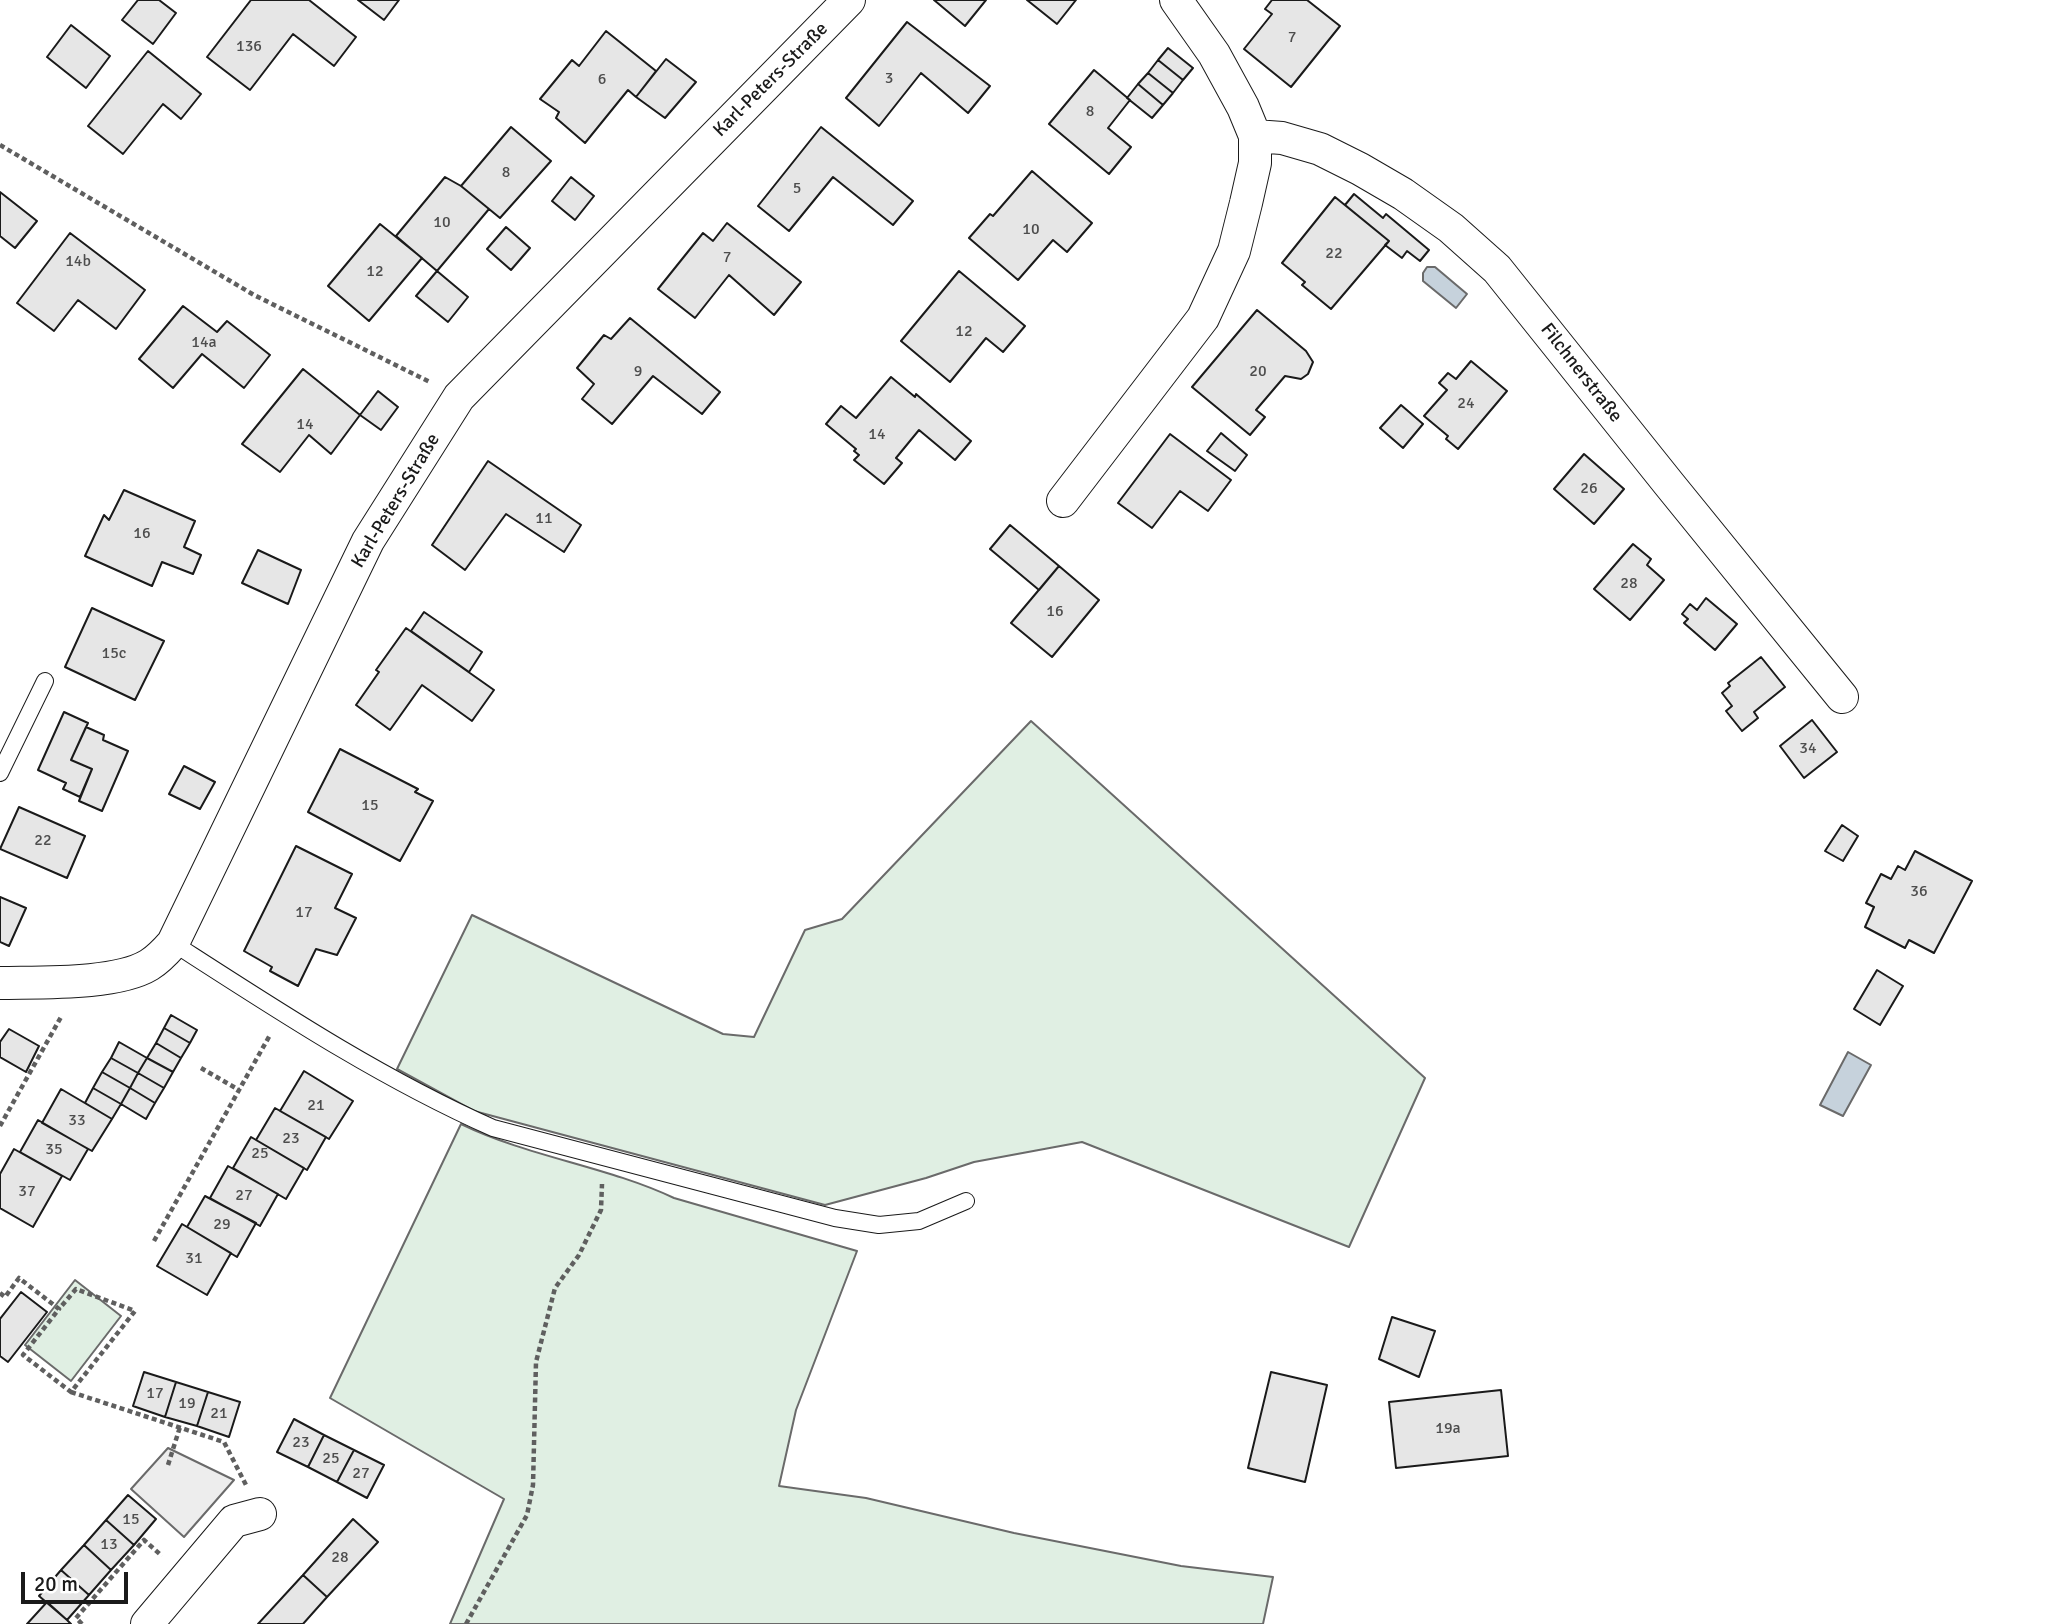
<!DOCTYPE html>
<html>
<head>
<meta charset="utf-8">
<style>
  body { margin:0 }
  #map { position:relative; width:2056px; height:1624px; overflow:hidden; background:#fff; font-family:Signika,sans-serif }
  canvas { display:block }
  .scale { position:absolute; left:21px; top:1572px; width:107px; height:32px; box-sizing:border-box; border:4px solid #1a1a1a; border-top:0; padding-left:9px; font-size:21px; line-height:24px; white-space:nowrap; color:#1a1a1a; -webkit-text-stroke:5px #fff; paint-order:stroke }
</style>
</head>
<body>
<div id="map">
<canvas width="2056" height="1624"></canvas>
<div class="scale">20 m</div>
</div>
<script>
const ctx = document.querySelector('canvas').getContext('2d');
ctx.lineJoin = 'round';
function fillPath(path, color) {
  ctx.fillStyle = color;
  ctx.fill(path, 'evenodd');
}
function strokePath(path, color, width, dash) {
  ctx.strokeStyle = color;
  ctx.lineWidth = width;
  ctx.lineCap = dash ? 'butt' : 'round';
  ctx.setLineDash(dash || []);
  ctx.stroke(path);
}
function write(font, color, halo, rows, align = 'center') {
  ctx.font = font + ' Signika,sans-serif';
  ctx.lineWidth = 5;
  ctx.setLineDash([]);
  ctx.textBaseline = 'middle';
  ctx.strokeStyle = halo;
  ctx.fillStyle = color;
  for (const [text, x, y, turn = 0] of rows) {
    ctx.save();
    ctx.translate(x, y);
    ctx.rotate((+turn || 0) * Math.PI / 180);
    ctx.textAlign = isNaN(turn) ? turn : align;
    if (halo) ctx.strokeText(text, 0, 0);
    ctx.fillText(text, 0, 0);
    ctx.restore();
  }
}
const green = new Path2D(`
  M 1031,721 L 1425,1078 L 1349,1247 L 1082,1142 L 974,1162 L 926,1178 L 825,1205 L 474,1111 L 397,1069 L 472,915 L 723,1034 L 754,1037 L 805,930 L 842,919 Z
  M 461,1124 C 529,1157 606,1166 674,1198 L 857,1251 L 796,1410 L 779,1486 L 866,1498 L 1014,1533 L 1181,1566 L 1273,1577 L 1263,1624 L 450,1624 L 504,1499 L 330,1398 Z
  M 75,1280 L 121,1316 L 71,1381 L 25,1345 Z`);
const parking = new Path2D(`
  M 168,1448 L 234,1480 L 184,1537 L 131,1489 Z`);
const water = new Path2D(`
  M 1427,267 L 1435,267 L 1467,294 L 1456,308 L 1423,281 L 1423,273 Z
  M 1848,1052 L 1871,1065 L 1843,1116 L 1820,1105 Z`);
const building = new Path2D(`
  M 138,0 L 159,0 L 176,13 L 153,44 L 122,20 Z
  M 251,0 L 309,0 L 356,37 L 334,66 L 293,34 L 250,90 L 207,57 Z
  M 358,0 L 399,0 L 384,20 Z
  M 934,0 L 986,0 L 965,26 Z
  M 1027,0 L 1076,0 L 1057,24 Z
  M 1272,0 L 1307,0 L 1340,26 L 1291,87 L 1244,49 L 1272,14 L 1265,9 Z
  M 907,22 L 990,86 L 968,113 L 921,73 L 879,126 L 846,98 Z
  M 71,25 L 110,56 L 86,88 L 47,57 Z
  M 606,31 L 656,71 L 636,97 L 628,90 L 585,143 L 556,118 L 559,112 L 540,99 L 572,60 L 579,66 Z
  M 1168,48 L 1193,68 L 1183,80 L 1158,60 Z
  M 148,51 L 201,94 L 181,119 L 163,104 L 123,154 L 88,126 Z
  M 666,59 L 696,82 L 665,118 L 636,97 Z
  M 1158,60 L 1183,80 L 1173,93 L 1148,73 Z
  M 1094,70 L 1130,100 L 1108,128 L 1131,147 L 1109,174 L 1049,124 Z
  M 1148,73 L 1173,93 L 1163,105 L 1138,84 Z
  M 1138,84 L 1163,105 L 1152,118 L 1127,98 Z
  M 511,127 L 551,161 L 500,218 L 461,186 Z
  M 821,127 L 913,201 L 893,225 L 833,177 L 789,231 L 758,206 Z
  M 1032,171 L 1092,223 L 1067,252 L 1053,240 L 1018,280 L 969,238 L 990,214 L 993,216 Z
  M 445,177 L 461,186 L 489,209 L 437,271 L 396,236 Z
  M 571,177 L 594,196 L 575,220 L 552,201 Z
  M 0,192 L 37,221 L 15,248 L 0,236 Z
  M 1354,194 L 1383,218 L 1386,214 L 1429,250 L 1420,261 L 1407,251 L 1402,258 L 1385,245 L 1389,241 L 1345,205 Z
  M 1335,197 L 1389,241 L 1331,309 L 1302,285 L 1305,282 L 1282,263 Z
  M 727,223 L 801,282 L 774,315 L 729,275 L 695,318 L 658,289 L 703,233 L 713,241 Z
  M 380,224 L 422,258 L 369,321 L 328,286 Z
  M 506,227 L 530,248 L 511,270 L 487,249 Z
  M 70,233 L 145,290 L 116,329 L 78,300 L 54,331 L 17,303 Z
  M 437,271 L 468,297 L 448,322 L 416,296 Z
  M 959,271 L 1025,326 L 1003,352 L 986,338 L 950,382 L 901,341 Z
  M 183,306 L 217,332 L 227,321 L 270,355 L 244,388 L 202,354 L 173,388 L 139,359 Z
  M 1257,310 L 1306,351 L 1313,362 L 1308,374 L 1301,379 L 1285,376 L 1256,410 L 1265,417 L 1250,435 L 1192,387 Z
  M 630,318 L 720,392 L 702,414 L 653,376 L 612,424 L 582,399 L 594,384 L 577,368 L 604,335 L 611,339 Z
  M 1471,361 L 1507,391 L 1458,449 L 1446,439 L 1448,436 L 1424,416 L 1447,390 L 1439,383 L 1448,373 L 1456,379 Z
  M 303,369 L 360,415 L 331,454 L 309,435 L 280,472 L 242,444 Z
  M 891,377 L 915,397 L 916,394 L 971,441 L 955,460 L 919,430 L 896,458 L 902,463 L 884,484 L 854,460 L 859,455 L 854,451 L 856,449 L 826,424 L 841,406 L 856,418 Z
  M 378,391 L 398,407 L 381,430 L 360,415 Z
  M 1401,405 L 1423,424 L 1403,448 L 1380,428 Z
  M 1221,433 L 1247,455 L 1235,471 L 1207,451 Z
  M 1170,434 L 1231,480 L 1208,511 L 1180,491 L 1152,528 L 1118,503 Z
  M 1584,454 L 1624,489 L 1594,524 L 1554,489 Z
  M 488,461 L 581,525 L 564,552 L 506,514 L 465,570 L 432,545 Z
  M 124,490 L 195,521 L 184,547 L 201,555 L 193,574 L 162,562 L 152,586 L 85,556 L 104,515 L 109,520 Z
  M 1010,525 L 1059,566 L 1039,590 L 990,549 Z
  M 1633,544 L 1651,559 L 1647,565 L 1664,580 L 1630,620 L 1594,589 Z
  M 258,550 L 301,570 L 288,604 L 242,583 Z
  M 1059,566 L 1099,600 L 1052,657 L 1011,623 Z
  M 1706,598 L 1737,624 L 1715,650 L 1684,623 L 1688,619 L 1682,614 L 1690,604 L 1697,610 Z
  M 92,608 L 164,641 L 135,700 L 65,667 Z
  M 424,612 L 482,652 L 469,672 L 411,631 Z
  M 406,628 L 494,690 L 472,721 L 422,685 L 390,730 L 356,705 L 379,672 L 376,670 Z
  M 1761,657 L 1785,687 L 1754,712 L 1758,718 L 1742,731 L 1726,711 L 1732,706 L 1722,693 L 1730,686 L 1728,683 Z
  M 64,712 L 88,723 L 71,760 L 92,769 L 80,797 L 63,789 L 66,783 L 38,770 Z
  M 1812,720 L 1837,752 L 1804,778 L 1780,746 Z
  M 86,727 L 104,735 L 103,740 L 128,751 L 102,811 L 79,801 L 92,769 L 71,760 Z
  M 340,749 L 418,789 L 415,792 L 433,801 L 400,861 L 308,812 Z
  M 184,766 L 215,782 L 200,809 L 169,794 Z
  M 19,807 L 85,836 L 67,878 L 0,849 Z
  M 1842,825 L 1858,836 L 1843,861 L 1825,851 Z
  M 296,846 L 352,874 L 335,908 L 356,918 L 337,955 L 316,949 L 298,986 L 270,971 L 272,967 L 244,951 Z
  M 1915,851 L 1972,881 L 1934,953 L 1909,940 L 1905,948 L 1865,927 L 1874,907 L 1866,903 L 1881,874 L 1891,879 L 1898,866 L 1905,870 Z
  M 0,897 L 26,908 L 9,946 L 0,942 Z
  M 1877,970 L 1903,986 L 1880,1025 L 1854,1009 Z
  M 171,1015 L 197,1030 L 190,1043 L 164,1028 Z
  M 164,1028 L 190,1043 L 181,1058 L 156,1043 Z
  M 9,1029 L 39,1046 L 26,1072 L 0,1057 L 0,1042 Z
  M 119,1042 L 147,1058 L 138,1073 L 111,1058 Z
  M 156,1043 L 181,1058 L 173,1072 L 147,1058 Z
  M 111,1058 L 138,1073 L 130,1088 L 102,1072 Z
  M 147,1058 L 173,1072 L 164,1088 L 138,1073 Z
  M 304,1071 L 353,1101 L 329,1139 L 280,1111 Z
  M 102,1072 L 130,1088 L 121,1104 L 93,1088 Z
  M 138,1073 L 164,1088 L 155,1103 L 130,1088 Z
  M 93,1088 L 121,1104 L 112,1119 L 85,1103 Z
  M 130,1088 L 155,1103 L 146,1119 L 121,1104 Z
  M 61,1089 L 112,1119 L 92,1151 L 42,1123 Z
  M 275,1108 L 326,1137 L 307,1170 L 256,1140 Z
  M 38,1120 L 88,1149 L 70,1180 L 20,1152 Z
  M 251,1137 L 304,1168 L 286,1199 L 233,1168 Z
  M 14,1149 L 62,1176 L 33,1227 L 0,1208 L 0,1174 Z
  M 228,1166 L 278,1194 L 260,1226 L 210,1198 Z
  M 205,1196 L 256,1223 L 237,1257 L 187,1227 Z
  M 182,1224 L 231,1253 L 207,1295 L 157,1266 Z
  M 21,1292 L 47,1312 L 8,1362 L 0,1356 L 0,1319 Z
  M 1392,1317 L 1435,1331 L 1419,1377 L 1379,1359 Z
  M 144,1372 L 176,1382 L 165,1417 L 133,1406 Z
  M 1271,1372 L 1327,1385 L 1305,1482 L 1248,1468 Z
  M 176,1382 L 208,1392 L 197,1426 L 165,1417 Z
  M 1501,1390 L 1508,1456 L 1396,1468 L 1389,1402 Z
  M 208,1392 L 240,1402 L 229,1437 L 197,1426 Z
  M 294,1419 L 324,1435 L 308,1467 L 277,1452 Z
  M 324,1435 L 354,1450 L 337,1482 L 308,1467 Z
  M 354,1450 L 384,1465 L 367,1498 L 337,1482 Z
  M 128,1495 L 156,1519 L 134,1545 L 106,1520 Z
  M 353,1519 L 378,1542 L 327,1597 L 303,1575 Z
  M 106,1520 L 134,1545 L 111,1570 L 84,1545 Z
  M 84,1545 L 111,1570 L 89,1595 L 61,1570 Z
  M 61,1570 L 89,1595 L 67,1620 L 39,1596 Z
  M 303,1575 L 327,1597 L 303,1624 L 258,1624 Z
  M 47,1602 L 67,1620 L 71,1624 L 27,1624 Z`);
const path = new Path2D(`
  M 0,145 L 254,295 L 430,382
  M 201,1068 L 239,1090
  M 0,1126 L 61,1017
  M 154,1241 L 270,1035
  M 0,1293 L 5,1297 L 19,1278 L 59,1309 L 23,1355 L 71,1392 L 135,1311 L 76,1289 L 59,1309
  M 71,1392 L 224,1442 L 246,1485
  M 168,1465 L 180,1427
  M 82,1624 L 76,1618 L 144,1540 L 162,1556
  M 466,1624 L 527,1515 L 533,1485 L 536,1362 L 555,1288 L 579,1255 L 601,1210 L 602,1184`);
const service = new Path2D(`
  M 0,773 L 45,681
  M 173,943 C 277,1010 380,1078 493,1128 L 835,1218 L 879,1225 L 919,1221 L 966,1201`);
const minor = new Path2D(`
  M 1255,136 L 1282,138 L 1320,149 L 1360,169 L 1403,194 L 1451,228 L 1497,269 L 1669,484 L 1842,697
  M 1063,501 L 1203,318 L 1234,251 L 1246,203 L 1255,163 L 1255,136 L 1243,107 L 1214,54 L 1176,0
  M 0,983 C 40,982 116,985 149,965 C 159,959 166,951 173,943 L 368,541 L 459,397 L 849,0
  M 147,1624 L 234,1521 L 260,1514`);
const numberNames = [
  ["7",1292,38],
  ["136",249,47],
  ["3",889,79],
  ["6",602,80],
  ["8",1090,112],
  ["8",506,173],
  ["5",797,189],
  ["10",442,223],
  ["10",1031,230],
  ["22",1334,254],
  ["7",727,258],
  ["14b",78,262],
  ["12",375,272],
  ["12",964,332],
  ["14a",204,343],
  ["9",638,372],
  ["20",1258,372],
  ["24",1466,404],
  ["14",305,425],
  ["14",877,435],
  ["26",1589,489],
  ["11",544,519],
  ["16",142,534],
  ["28",1629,584],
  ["16",1055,612],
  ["15c",114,654],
  ["34",1808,749],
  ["15",370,806],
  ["22",43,841],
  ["36",1919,892],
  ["17",304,913],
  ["21",316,1106],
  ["33",77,1121],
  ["23",291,1139],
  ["35",54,1150],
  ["25",260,1154],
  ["37",27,1192],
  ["27",244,1196],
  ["29",222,1225],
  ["31",194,1259],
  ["17",155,1394],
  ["19",187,1404],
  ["21",219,1414],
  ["19a",1448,1429],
  ["23",301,1443],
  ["25",331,1459],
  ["27",361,1474],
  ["15",131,1520],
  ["13",109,1545],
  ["28",340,1558]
];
const streetNames = [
  ["Karl-Peters-Straße",771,80,-45],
  ["Filchnerstraße",1581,373,52],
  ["Karl-Peters-Straße",396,501,-59]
];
fillPath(green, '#e0efe3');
strokePath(green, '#6a6a6a', 2);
fillPath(parking, '#ededed');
strokePath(parking, '#6a6a6a', 2);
fillPath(water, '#c6d2dc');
strokePath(water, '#6a6a6a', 2);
fillPath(building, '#e6e6e6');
strokePath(building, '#1a1a1a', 2);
strokePath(service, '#1a1a1a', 18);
strokePath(minor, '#1a1a1a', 34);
strokePath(path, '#5f5f5f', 4.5, [5, 3.5]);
strokePath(service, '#fff', 16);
strokePath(minor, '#fff', 32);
write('16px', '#4d4d4d', null, numberNames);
write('19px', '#1a1a1a', '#fff', streetNames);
</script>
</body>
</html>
